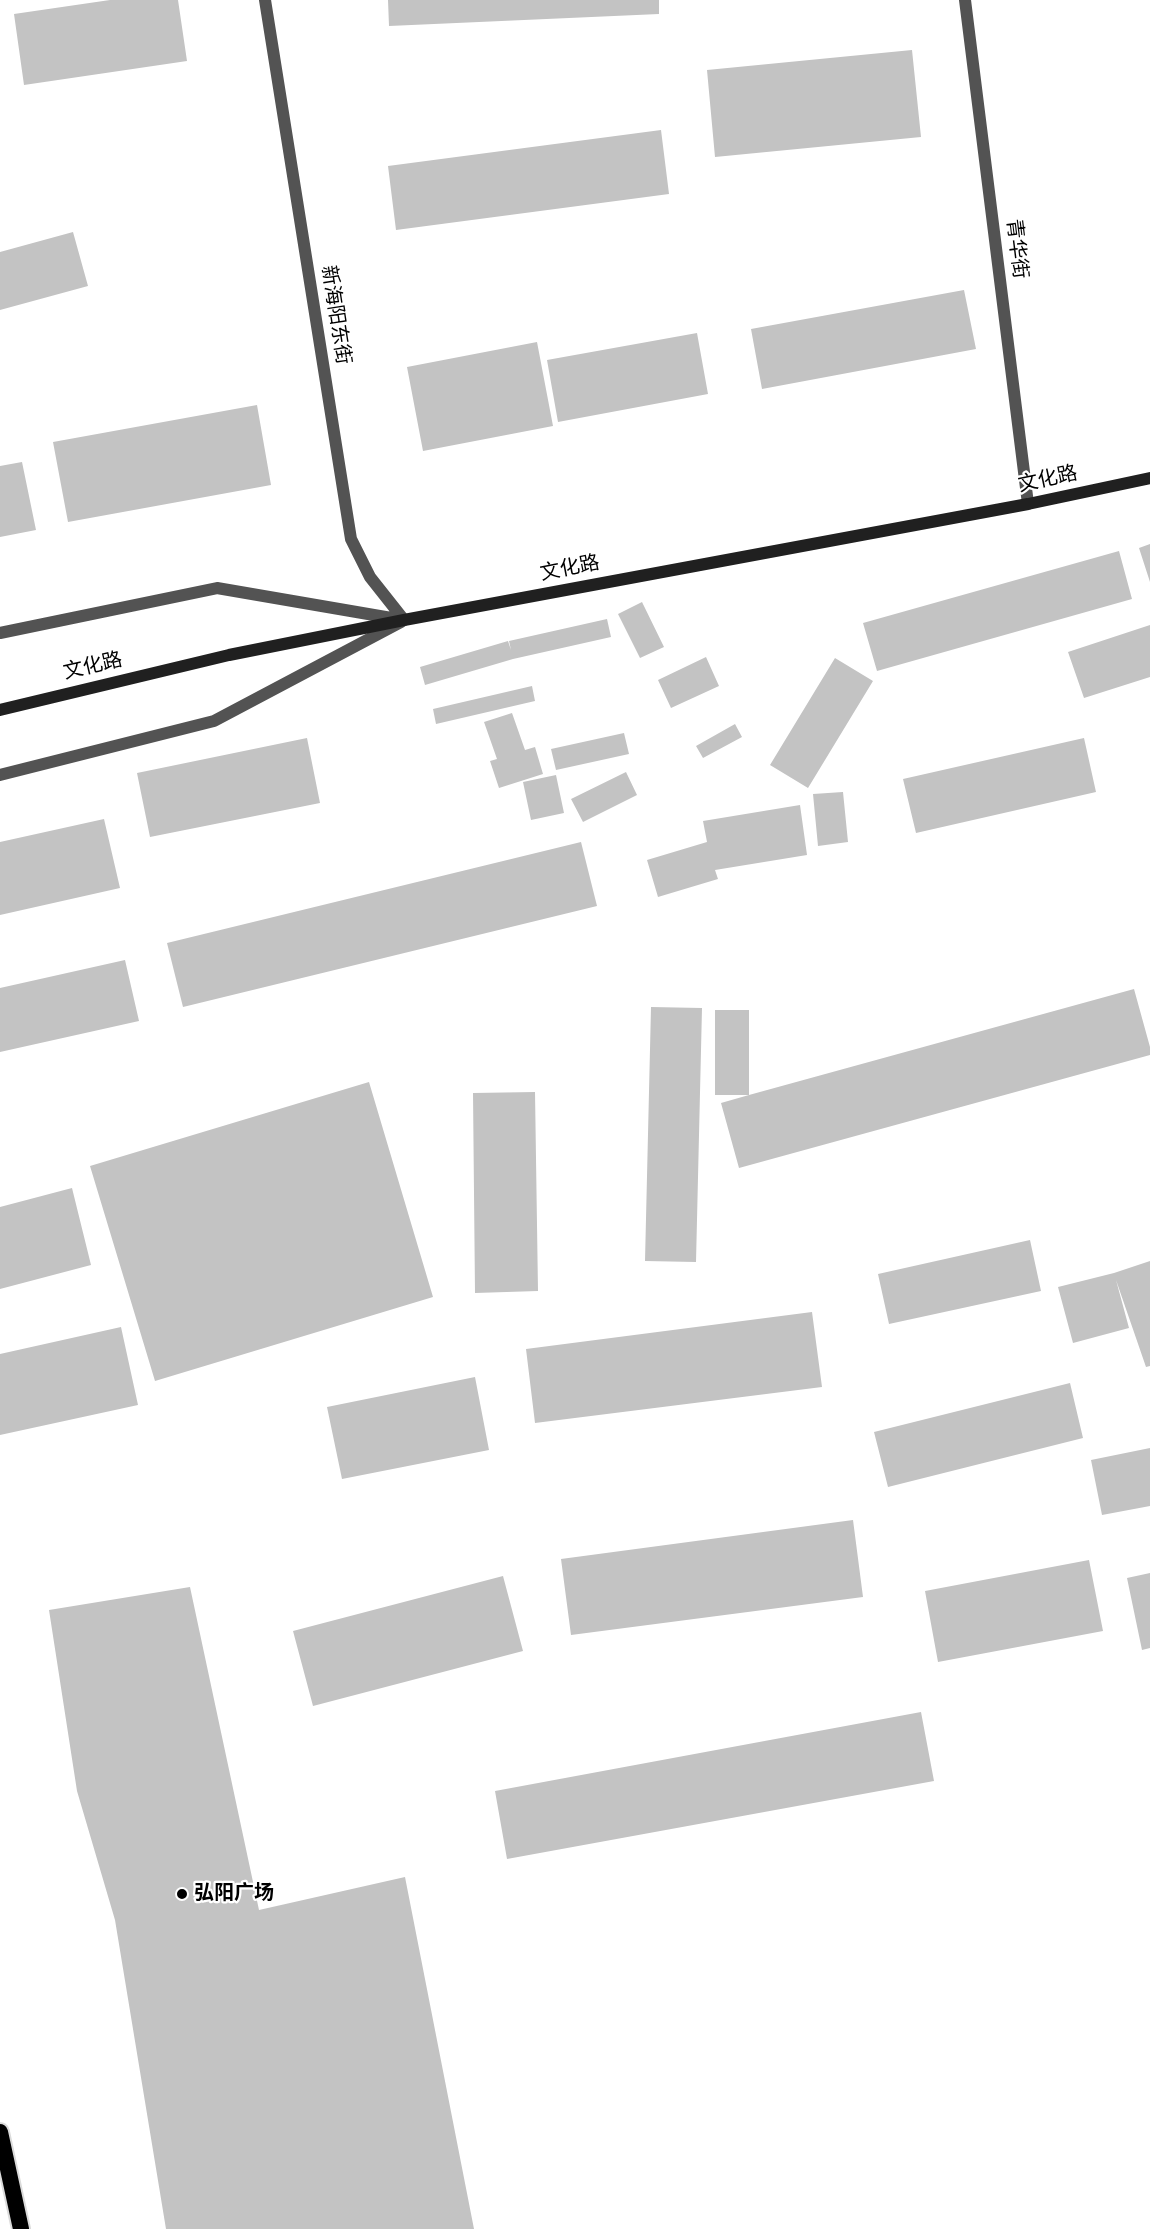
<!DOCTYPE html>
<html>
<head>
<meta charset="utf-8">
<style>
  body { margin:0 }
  canvas { display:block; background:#fff }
</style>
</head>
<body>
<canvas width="1150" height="2229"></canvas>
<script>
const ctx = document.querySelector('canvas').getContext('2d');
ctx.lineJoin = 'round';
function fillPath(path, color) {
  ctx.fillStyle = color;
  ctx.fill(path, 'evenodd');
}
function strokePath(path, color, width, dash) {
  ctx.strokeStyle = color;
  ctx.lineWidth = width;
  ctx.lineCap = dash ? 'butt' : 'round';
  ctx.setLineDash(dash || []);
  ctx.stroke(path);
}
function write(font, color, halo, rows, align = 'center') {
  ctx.font = font + ' Roboto,"Noto Sans SC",sans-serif';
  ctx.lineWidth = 4.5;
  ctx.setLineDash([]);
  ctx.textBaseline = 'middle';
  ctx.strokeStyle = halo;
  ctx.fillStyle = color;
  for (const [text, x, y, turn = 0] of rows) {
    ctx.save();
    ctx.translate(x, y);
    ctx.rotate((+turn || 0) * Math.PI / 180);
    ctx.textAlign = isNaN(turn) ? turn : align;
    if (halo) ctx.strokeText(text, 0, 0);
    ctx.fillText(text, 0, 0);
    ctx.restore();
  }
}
const building = new Path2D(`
  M 110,0 L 178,0 L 187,61 L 24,85 L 14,14 Z
  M 388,0 L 659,0 L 659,14 L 389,26 Z
  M 912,50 L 921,137 L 715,157 L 707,70 Z
  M 661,130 L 669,194 L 396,230 L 388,166 Z
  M 73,232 L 88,286 L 0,310 L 0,252 Z
  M 964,290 L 976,349 L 762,389 L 751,329 Z
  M 697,333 L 708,394 L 558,422 L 547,360 Z
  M 537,342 L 553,426 L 423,451 L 407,367 Z
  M 257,405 L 271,485 L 68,522 L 53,442 Z
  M 22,462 L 36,530 L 0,537 L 0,466 Z
  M 1150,544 L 1150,582 L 1139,548 Z
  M 1119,551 L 1132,599 L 877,671 L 863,623 Z
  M 642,602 L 664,647 L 640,658 L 618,614 Z
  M 607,619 L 611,637 L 513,659 L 425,685 L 420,667 L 508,641 L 511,650 L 509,641 Z
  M 1150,625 L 1150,677 L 1084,698 L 1068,652 Z
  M 706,657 L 719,686 L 671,708 L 658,680 Z
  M 835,658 L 873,681 L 808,788 L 770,765 Z
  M 532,686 L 535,701 L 436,724 L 433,709 Z
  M 512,713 L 525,750 L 535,747 L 543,774 L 499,788 L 490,761 L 497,759 L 484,722 Z
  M 735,724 L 742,737 L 703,758 L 696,746 Z
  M 624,733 L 629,754 L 556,770 L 551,749 Z
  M 307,738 L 320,803 L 150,837 L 137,773 Z
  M 1084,738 L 1096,792 L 916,833 L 903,779 Z
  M 626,772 L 637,795 L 583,822 L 571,799 Z
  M 556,775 L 564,813 L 531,820 L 523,782 Z
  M 843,792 L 848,842 L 818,846 L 813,794 Z
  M 800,805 L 807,855 L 715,870 L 718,879 L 658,897 L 647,860 L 707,842 L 703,821 Z
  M 104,819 L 120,888 L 0,915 L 0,842 Z
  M 581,842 L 597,906 L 183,1007 L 167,943 Z
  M 125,960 L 139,1021 L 0,1052 L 0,988 Z
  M 1134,989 L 1150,1047 L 1150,1055 L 739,1168 L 721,1103 L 749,1095 L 715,1095 L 715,1010 L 749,1010 L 749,1095 Z
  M 651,1007 L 702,1008 L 696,1262 L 645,1261 Z
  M 369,1082 L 433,1297 L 155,1381 L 90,1166 Z
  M 535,1092 L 538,1291 L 475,1293 L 473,1093 Z
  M 72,1188 L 91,1265 L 0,1289 L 0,1207 Z
  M 1030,1240 L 1041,1291 L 889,1324 L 878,1274 Z
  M 1150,1261 L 1150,1366 L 1146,1367 L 1116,1280 L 1129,1328 L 1073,1343 L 1058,1287 L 1114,1273 Z
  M 812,1312 L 822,1387 L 535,1423 L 526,1349 Z
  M 121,1327 L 138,1405 L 0,1435 L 0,1354 Z
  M 475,1377 L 489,1450 L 342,1479 L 327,1407 Z
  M 1070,1383 L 1083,1438 L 888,1487 L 874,1432 Z
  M 1150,1448 L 1150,1506 L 1102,1515 L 1091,1460 Z
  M 853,1520 L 863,1597 L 571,1635 L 561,1559 Z
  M 1089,1560 L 1103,1631 L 938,1662 L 925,1591 Z
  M 1150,1573 L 1150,1648 L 1142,1650 L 1127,1578 Z
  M 503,1576 L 523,1651 L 313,1706 L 293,1631 Z
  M 190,1587 L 259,1910 L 405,1877 L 474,2229 L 166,2229 L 115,1920 L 77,1791 L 49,1610 Z
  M 921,1712 L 934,1781 L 507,1859 L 495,1791 Z`);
const minor = new Path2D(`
  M 265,0 L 351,539 L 370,577 L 404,620
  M 965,0 L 1028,504
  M 0,633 L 217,588 L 403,620
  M 0,775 L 214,721 L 401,622`);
const secondary = new Path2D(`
  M 0,710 L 229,655 L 404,620 L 1028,504 L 1150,478`);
const trunk = new Path2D(`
  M 0,2132 L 21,2229`);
const markers = [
  [182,1894,6,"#000"]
];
const streetNames = [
  ["青华街",1016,249,83],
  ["新海阳东街",335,315,81],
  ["文化路",1048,480,-12],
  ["文化路",570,569,-11],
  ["文化路",93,667,-13]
];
const poiNames = [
  ["弘阳广场",194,1894]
];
fillPath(building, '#c3c3c3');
strokePath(trunk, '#dbdbdb', 20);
strokePath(minor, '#535353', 12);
strokePath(secondary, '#202020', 12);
strokePath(trunk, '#000', 16);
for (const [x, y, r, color] of markers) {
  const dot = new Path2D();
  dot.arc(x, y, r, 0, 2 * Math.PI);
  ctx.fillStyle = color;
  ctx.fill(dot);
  strokePath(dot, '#fff', 2);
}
write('20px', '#000', '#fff', streetNames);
write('bold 20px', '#000', '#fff', poiNames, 'left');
</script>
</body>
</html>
